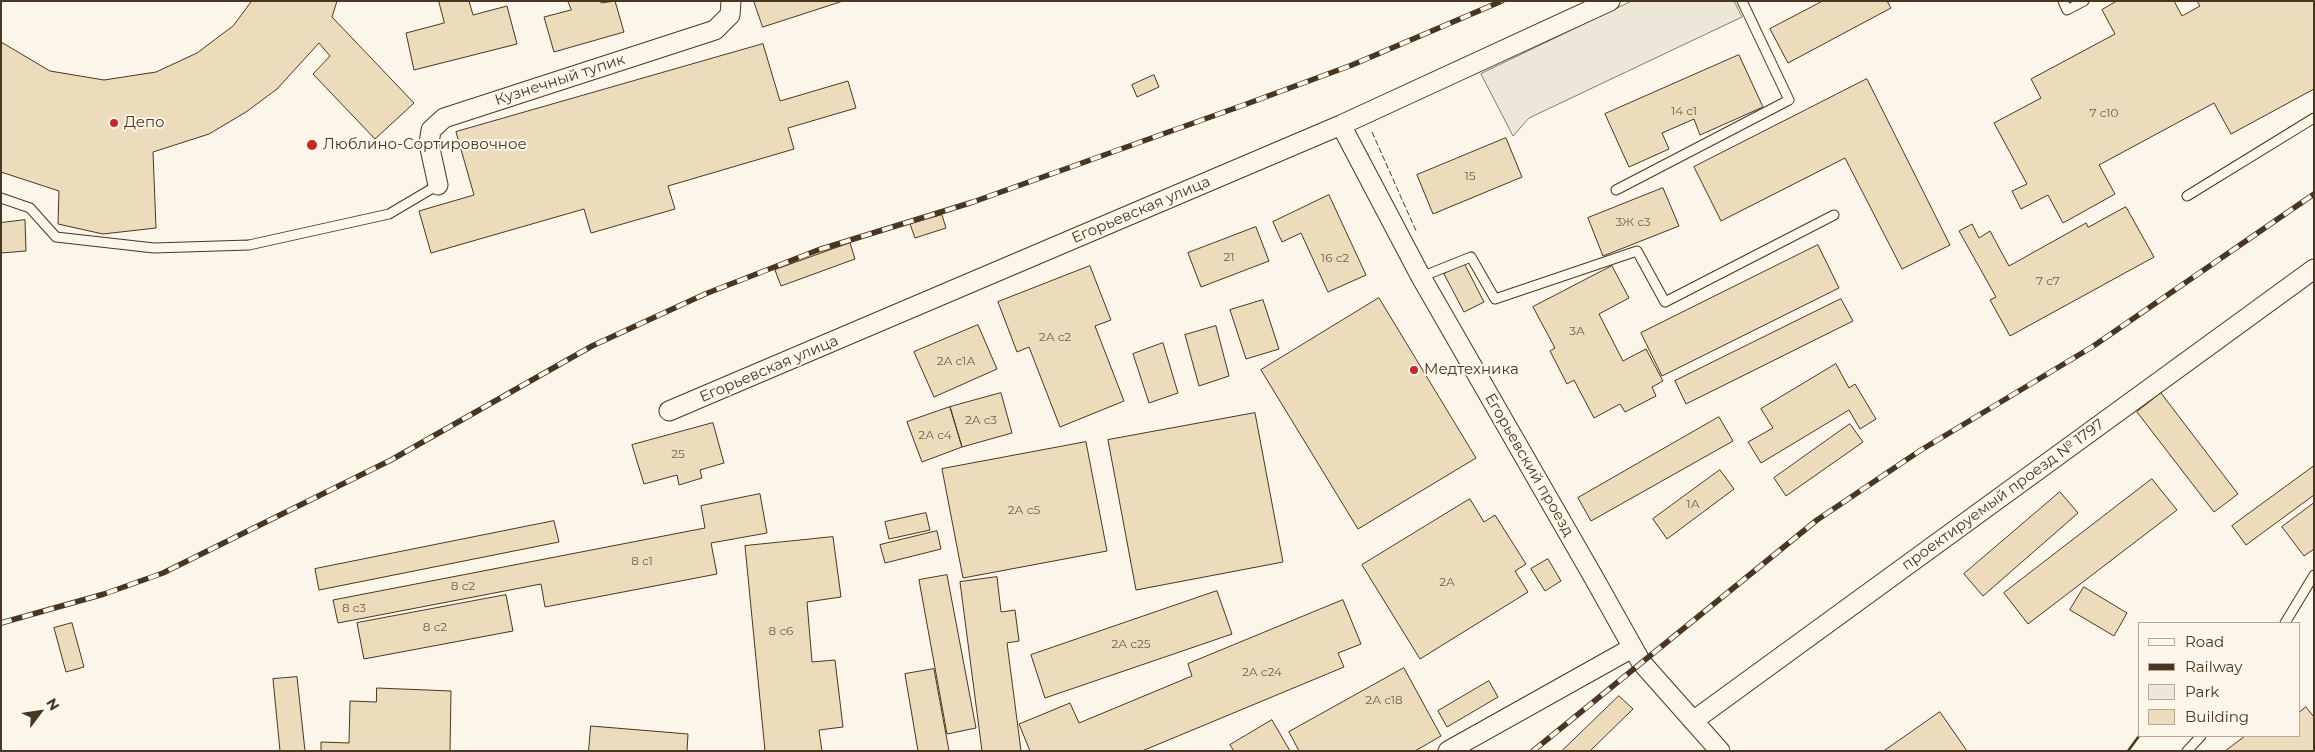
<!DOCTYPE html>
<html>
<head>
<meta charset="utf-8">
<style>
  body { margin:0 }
  #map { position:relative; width:2315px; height:752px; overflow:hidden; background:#fbf6e9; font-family:Montserrat,sans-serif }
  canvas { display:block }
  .frame { position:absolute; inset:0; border:2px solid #4a3520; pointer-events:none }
  .legend { position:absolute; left:2138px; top:622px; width:162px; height:115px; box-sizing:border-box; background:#fbf6e9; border:1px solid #b4a999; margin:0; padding:6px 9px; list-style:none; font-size:15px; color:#4a3520 }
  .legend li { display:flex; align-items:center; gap:10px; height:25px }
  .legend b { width:25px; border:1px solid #b4a999 }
  .north { position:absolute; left:15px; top:687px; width:50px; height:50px; -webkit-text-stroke:4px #fbf6e9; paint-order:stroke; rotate:59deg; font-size:14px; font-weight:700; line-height:20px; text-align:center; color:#4a3520 }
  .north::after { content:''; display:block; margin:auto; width:18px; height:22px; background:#4a3520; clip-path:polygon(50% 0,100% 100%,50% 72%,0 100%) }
</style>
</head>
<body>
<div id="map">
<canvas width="2315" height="752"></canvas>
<div class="frame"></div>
<ul class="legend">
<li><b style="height:6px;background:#fbf6e9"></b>Road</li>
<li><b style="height:6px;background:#4a3520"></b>Railway</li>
<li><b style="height:14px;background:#ede6d9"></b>Park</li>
<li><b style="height:14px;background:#ecdcbc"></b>Building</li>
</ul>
<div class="north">N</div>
</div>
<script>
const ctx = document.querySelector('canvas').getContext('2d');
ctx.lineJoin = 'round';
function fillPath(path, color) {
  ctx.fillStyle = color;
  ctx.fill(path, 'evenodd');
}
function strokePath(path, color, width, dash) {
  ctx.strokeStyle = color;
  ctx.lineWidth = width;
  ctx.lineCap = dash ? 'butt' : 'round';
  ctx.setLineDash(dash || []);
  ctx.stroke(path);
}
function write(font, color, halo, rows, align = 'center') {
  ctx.font = font + ' Montserrat,sans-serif';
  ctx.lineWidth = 4;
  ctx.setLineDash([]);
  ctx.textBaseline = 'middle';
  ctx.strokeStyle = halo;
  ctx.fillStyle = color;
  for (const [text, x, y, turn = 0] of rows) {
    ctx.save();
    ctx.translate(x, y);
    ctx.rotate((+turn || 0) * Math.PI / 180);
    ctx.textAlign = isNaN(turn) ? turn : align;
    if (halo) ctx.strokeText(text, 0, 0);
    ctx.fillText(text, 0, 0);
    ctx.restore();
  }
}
const green = new Path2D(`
  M 1632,1 L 1734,1 L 1742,17 L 1529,118 L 1513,136 L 1481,74 Z`);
const building = new Path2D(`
  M 252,1 L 337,1 L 332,17 L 414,103 L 375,139 L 313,74 L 330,56 L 319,43 L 277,89 L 246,112 L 209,134 L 153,152 L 156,228 L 103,234 L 58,224 L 59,191 L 1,172 L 1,42 L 50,71 L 104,80 L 156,72 L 197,53 L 233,26 Z
  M 439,1 L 469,1 L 473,15 L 507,6 L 517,44 L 414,70 L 406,33 L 444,23 Z
  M 568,1 L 601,1 L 601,3 L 615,1 L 624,32 L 554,52 L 544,17 L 571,10 Z
  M 754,1 L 843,1 L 763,27 Z
  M 1823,1 L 1887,1 L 1891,8 L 1788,63 L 1770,29 Z
  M 2117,1 L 2174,1 L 2182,16 L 2200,6 L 2197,1 L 2314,1 L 2314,89 L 2231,134 L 2214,103 L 2099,165 L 2115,194 L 2063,223 L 2048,195 L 2021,209 L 2012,191 L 2027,184 L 1994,123 L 2041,98 L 2031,79 L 2115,34 L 2102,10 Z
  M 763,44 L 780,101 L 848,81 L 856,108 L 788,128 L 794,149 L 668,186 L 675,209 L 591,233 L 584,209 L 431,253 L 419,211 L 474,195 L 456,132 Z
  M 1739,55 L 1763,107 L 1700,135 L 1694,119 L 1662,133 L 1669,149 L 1629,167 L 1605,114 Z
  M 1154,75 L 1159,87 L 1137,97 L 1132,85 Z
  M 1867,79 L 1950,245 L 1902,269 L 1845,158 L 1721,221 L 1694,167 Z
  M 1506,138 L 1522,177 L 1433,214 L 1417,175 Z
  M 1663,188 L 1679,226 L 1603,256 L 1588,218 Z
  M 1329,195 L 1366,275 L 1328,292 L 1301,233 L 1282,242 L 1273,222 Z
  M 2126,207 L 2154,257 L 2010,336 L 1990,300 L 1996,297 L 1959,231 L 1972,224 L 1979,238 L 1990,231 L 2009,266 L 2086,223 L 2088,227 Z
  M 942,215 L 946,228 L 915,238 L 910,224 Z
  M 25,220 L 26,251 L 1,253 L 1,223 Z
  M 1256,227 L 1269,261 L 1201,287 L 1188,253 Z
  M 850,243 L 855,259 L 781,286 L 775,270 Z
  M 1818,245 L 1839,288 L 1662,376 L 1641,333 Z
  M 1464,263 L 1484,302 L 1464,312 L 1444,274 Z
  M 1090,266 L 1111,320 L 1095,326 L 1124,401 L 1060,427 L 1029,347 L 1017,352 L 998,302 Z
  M 1612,266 L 1629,298 L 1599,314 L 1623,361 L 1646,349 L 1663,381 L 1652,387 L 1656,396 L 1625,412 L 1620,404 L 1594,418 L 1574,380 L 1567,384 L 1550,351 L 1555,348 L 1533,307 Z
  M 1379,298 L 1476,458 L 1358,529 L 1261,370 Z
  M 1841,299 L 1853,321 L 1686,404 L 1675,381 Z
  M 1263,300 L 1279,349 L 1246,359 L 1230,310 Z
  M 978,325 L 997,369 L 934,397 L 914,352 Z
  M 1216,326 L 1229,376 L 1199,386 L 1185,335 Z
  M 1163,343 L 1178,393 L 1149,403 L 1133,354 Z
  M 1836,364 L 1849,388 L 1855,384 L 1876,419 L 1860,429 L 1849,410 L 1761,463 L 1748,442 L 1773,428 L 1761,409 Z
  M 1001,393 L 1012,433 L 962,447 L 950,407 Z
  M 2161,393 L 2238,494 L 2214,512 L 2137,412 Z
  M 950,407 L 962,447 L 922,462 L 907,422 Z
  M 1255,413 L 1283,562 L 1136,590 L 1108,440 Z
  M 1719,417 L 1733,441 L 1591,521 L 1578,498 Z
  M 713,423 L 724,463 L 700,470 L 702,478 L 679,485 L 677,475 L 644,484 L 632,445 Z
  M 1850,424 L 1863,442 L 1786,496 L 1774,478 Z
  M 1086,442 L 1107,551 L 963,578 L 942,469 Z
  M 2314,466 L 2314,495 L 2246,545 L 2232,526 Z
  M 1720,470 L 1734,489 L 1667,539 L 1653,519 Z
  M 2152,479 L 2177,510 L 2028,624 L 2004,593 Z
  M 2060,492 L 2078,513 L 1983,596 L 1964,574 Z
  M 760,494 L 767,533 L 711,543 L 717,574 L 545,607 L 541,584 L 338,623 L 333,600 L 705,528 L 701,506 Z
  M 1470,499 L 1484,522 L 1495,515 L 1526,564 L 1515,571 L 1528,592 L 1420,659 L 1362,565 Z
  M 2314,503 L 2314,549 L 2304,556 L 2282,527 Z
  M 926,513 L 930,530 L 889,539 L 885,522 Z
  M 554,521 L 559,542 L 319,590 L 315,569 Z
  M 937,531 L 941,549 L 885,563 L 880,545 Z
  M 833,537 L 841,597 L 807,602 L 812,662 L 835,660 L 843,727 L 819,730 L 822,751 L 765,751 L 745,546 Z
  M 1548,559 L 1561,581 L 1545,591 L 1531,569 Z
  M 947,575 L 976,728 L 947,734 L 919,580 Z
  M 997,577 L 1001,612 L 1015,610 L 1019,641 L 1007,643 L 1021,751 L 982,751 L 960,582 Z
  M 2084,587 L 2127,613 L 2114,636 L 2070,610 Z
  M 1217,591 L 1232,634 L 1045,698 L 1031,655 Z
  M 506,595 L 513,631 L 364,659 L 357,623 Z
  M 1343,600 L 1361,644 L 1338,653 L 1344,667 L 1142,751 L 1030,751 L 1019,724 L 1070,703 L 1079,723 L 1192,676 L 1188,664 Z
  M 72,623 L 84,667 L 66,672 L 54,628 Z
  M 1404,668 L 1441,736 L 1415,751 L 1299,751 L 1289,732 Z
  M 934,669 L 949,751 L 918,751 L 905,674 Z
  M 297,677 L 305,751 L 280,751 L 273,679 Z
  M 1489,681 L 1498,697 L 1447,727 L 1438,711 Z
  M 377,688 L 451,691 L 450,751 L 321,751 L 321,742 L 349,743 L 350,701 L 376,702 Z
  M 1619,696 L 1633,709 L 1590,751 L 1562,751 Z
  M 2306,707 L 2314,717 L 2314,751 L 2225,751 L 2245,736 L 2299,736 L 2299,713 Z
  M 1940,712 L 1967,751 L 1884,751 Z
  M 1272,720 L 1290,751 L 1234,751 L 1230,745 Z
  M 591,726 L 688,734 L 687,751 L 589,751 Z`);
const lane = new Path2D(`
  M 2063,1 L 2067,10 L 2084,1
  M 1616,190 L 1789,100 L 1742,1
  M 2187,196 L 2314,118
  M 1,198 L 30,208 L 56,237 L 154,248 L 249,245 L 389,214 L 438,185
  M 1421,277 L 1471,257 L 1495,299 L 1637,251 L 1665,302 L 1834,215
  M 2285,623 L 2314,575
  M 2187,751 L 2201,736`);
const street = new Path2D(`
  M 1341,125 L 1421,277 L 1594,578 L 1641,662 L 1720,751
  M 438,185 L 429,144 L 431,130 L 444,118 L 715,30 L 730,15 L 731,1
  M 669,411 L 1341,125 L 1610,1
  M 1693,721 L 2314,269
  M 1448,751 L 1632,648`);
const rail = new Path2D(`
  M 1,623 L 104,594 L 163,573 L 391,460 L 592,346 L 705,294 L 818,250 L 973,202 L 1241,106 L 1352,65 L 1502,1
  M 1533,751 L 1817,520 L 1921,450 L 2092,347 L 2314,194`);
const fence = new Path2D(`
  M 1372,132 L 1417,233`);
const wall = new Path2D(`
  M 2128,751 L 2139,736`);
const markers = [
  [114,123,5,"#c62828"],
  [312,145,6,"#c62828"],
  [1414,370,5,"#c62828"]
];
const numberNames = [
  ["14 с1",1684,111],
  ["7 с10",2104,113],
  ["15",1470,176],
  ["3Ж с3",1633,222],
  ["21",1229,257],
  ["16 с2",1335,258],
  ["7 с7",2048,281],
  ["3А",1577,331],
  ["2А с2",1055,337],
  ["2А с1А",956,361],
  ["2А с3",981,420],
  ["2А с4",935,435],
  ["25",678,454],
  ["1А",1693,504],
  ["2А с5",1024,510],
  ["8 с1",642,561],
  ["2А",1447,582],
  ["8 с2",463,586],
  ["8 с3",354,608],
  ["8 с2",435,627],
  ["8 с6",781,631],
  ["2А с25",1131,644],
  ["2А с24",1262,672],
  ["2А с18",1384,700]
];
const streetNames = [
  ["Кузнечный тупик",560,80,-18],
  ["Егорьевская улица",1141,210,-23],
  ["Егорьевская улица",769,369,-23],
  ["Егорьевский проезд",1529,465,60],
  ["проектируемый проезд № 1797",2003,495,-36]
];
const poiNames = [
  ["Депо",124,123],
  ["Люблино-Сортировочное",323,145],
  ["Медтехника",1424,370]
];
fillPath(green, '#ede6d9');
strokePath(green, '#887966', 1);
fillPath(building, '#ecdcbc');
strokePath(building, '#4a3520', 1);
strokePath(lane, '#4a3520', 11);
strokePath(street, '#4a3520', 21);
strokePath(lane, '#fbf6e9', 9);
strokePath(street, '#fbf6e9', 19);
strokePath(rail, '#4a3520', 5.5);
strokePath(rail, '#fbf6e9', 4, [11]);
strokePath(fence, '#4a3520', 1, [6, 2.5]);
strokePath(wall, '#4a3520', 2.5);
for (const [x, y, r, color] of markers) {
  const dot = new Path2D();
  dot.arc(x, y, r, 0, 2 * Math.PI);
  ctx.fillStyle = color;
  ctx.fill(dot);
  strokePath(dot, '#fbf6e9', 2);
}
write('12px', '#725f47', null, numberNames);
write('15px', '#4a3520', '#fbf6e9', streetNames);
write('15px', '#4a3520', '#fbf6e9', poiNames, 'left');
</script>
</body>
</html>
